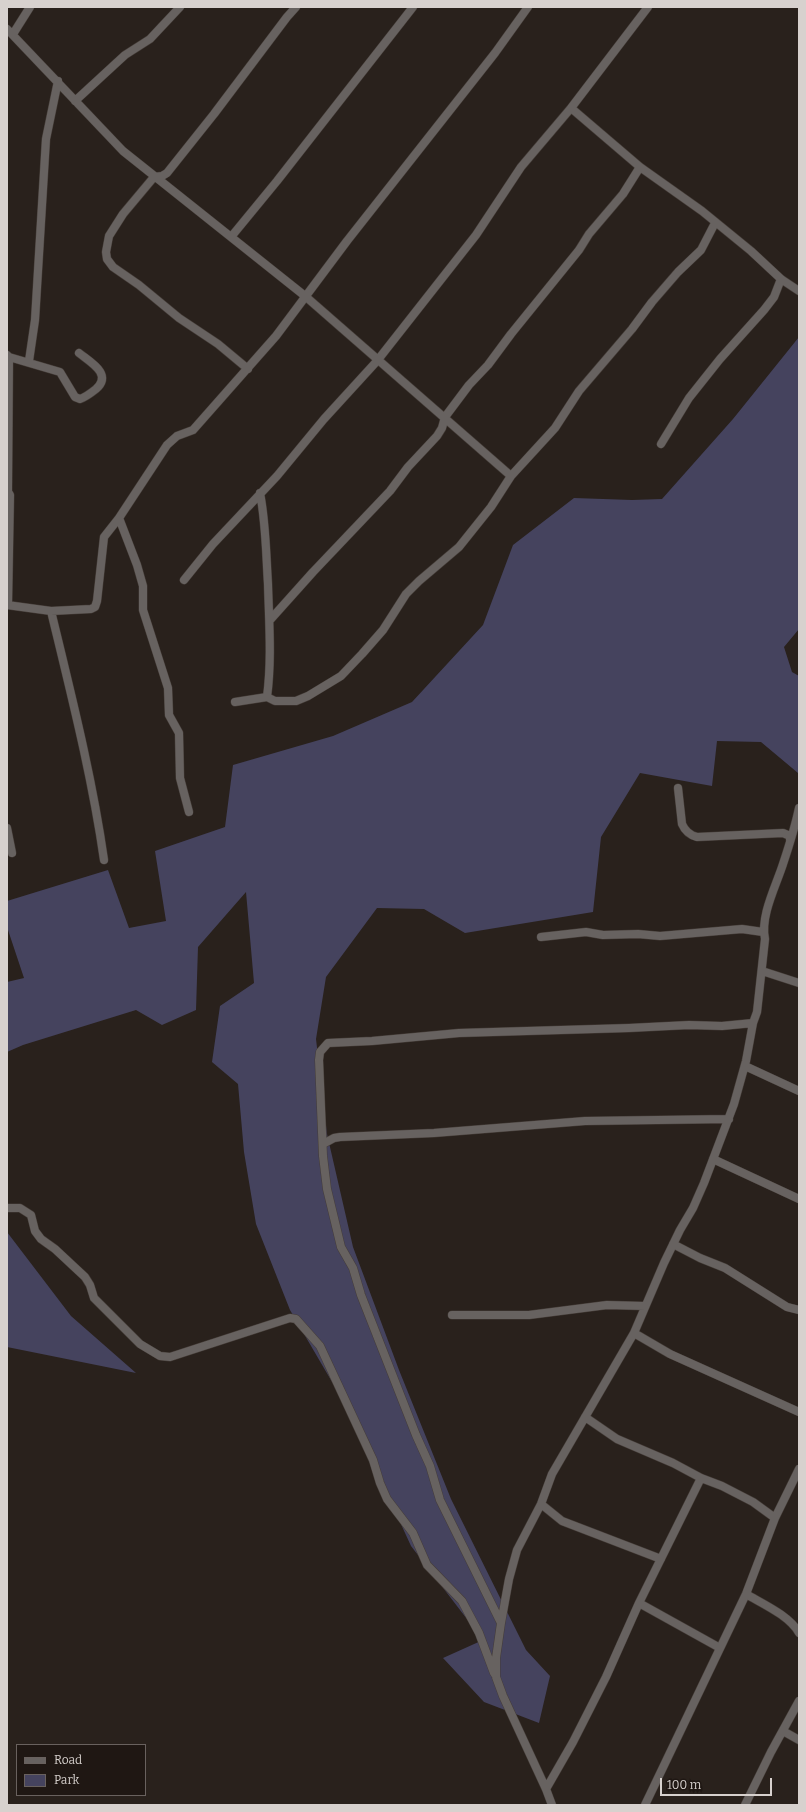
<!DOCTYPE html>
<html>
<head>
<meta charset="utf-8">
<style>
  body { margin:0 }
  #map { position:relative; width:806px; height:1812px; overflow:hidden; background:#29211c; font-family:Bitter,serif }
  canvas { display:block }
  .frame { position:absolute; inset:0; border:8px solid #d7d1ce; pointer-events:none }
  .legend { position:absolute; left:16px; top:1744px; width:130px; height:52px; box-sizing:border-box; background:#1f1713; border:1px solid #69615e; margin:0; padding:5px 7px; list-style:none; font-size:12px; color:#d7d1ce }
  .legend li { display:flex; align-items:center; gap:8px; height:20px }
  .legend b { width:20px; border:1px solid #69615e }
  .scale { position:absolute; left:660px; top:1778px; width:112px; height:18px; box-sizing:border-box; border:2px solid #d7d1ce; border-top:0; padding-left:5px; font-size:12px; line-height:14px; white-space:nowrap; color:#d7d1ce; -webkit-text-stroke:3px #1f1713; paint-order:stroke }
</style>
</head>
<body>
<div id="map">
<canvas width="806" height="1812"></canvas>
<div class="frame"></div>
<ul class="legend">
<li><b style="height:5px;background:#676260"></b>Road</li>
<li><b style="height:11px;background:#45435e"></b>Park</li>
</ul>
<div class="scale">100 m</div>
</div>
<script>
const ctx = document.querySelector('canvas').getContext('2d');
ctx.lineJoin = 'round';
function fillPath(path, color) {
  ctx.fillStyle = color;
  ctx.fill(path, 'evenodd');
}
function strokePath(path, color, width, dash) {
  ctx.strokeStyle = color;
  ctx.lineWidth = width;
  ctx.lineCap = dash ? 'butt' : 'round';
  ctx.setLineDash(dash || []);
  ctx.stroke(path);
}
const green = new Path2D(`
  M 799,337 L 799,629 L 784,647 L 792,672 L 799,676 L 799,772 L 798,773 L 761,742 L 717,741 L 712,786 L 640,773 L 601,837 L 593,912 L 465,933 L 424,909 L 377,908 L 326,977 L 316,1039 L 327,1134 L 353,1247 L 399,1370 L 451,1499 L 526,1650 L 550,1676 L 539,1723 L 484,1702 L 443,1658 L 483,1640 L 411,1546 L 349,1411 L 290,1310 L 256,1224 L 244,1152 L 238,1084 L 212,1062 L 220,1006 L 254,983 L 246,892 L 198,947 L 196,1010 L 162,1025 L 136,1010 L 23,1045 L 7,1052 L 7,982 L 24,978 L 7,927 L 7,901 L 108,870 L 129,928 L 166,921 L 155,851 L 225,827 L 233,765 L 333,736 L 412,702 L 483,625 L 513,545 L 574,498 L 632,500 L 662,499 L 733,419 Z
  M 7,1232 L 71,1316 L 136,1373 L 7,1347 Z`);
const street = new Path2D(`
  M 7,29 L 123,151 L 305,296 L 511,476
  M 13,34 L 30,7
  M 75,101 L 125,55 L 150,39 L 180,7
  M 571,108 L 640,167 L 702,211 L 751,251 L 781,279 L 799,291
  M 231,237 L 277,181 L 413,7
  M 7,355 L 9,357 L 60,372 L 75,397 L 80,399 C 86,397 91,393 96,389 C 113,374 90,362 79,353
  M 29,361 L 35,320 L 46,139 L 58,81
  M 248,369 L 218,344 L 179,318 L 139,285 L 113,267 L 107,259 L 106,252 L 109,236 L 123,214 L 154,177 L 162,176 L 167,173 L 214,114 L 287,17 L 296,7
  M 661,444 L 689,398 L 720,359 L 764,310 L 774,297 L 781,279
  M 7,490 L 10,495 L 8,605
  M 8,490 L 9,357
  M 260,493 C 266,524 266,554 268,584 C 269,622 272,659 267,697
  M 184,580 L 213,544 L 277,476 L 324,419 L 377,361 L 476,235 L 521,167 L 571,108 L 648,7
  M 7,605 L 51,611 L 91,609 L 95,607 L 97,601 L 104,537 L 119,518
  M 51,611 C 71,694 92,776 104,860
  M 270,620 L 313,572 L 390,491 L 408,467 L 437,436 L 442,428 L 445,417 L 469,385 L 488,365 L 511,334 L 579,250 L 589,234 L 623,194 L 640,167
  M 235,702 L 267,697 L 275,701 L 296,701 L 308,696 L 341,676 L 362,654 L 383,630 L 406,594 L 419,581 L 459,547 L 491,507 L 511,476 L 555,428 L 579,391 L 632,329 L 652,302 L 678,272 L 701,250 L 715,223
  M 678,788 L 682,824 C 685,831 689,835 697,837 L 783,833 L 790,836 L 790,840
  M 189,812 L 180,778 L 179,733 L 169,715 L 168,688 L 143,610 L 143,586 L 137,565 L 119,518 L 167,445 L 177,436 L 193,430 L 276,336 L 347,241 L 495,53 L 528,7
  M 7,828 L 12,853
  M 541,937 L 586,932 L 603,935 L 638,934 L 660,936 L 742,929 L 763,932
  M 762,971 L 799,983
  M 745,1066 L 799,1091
  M 323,1144 L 334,1138 L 340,1137 L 434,1133 L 585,1121 L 729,1119
  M 713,1159 L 799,1199
  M 7,1208 L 20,1208 L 31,1215 L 35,1231 L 41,1239 L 55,1249 L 85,1277 L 90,1285 L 94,1298 L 140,1344 L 160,1356 L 170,1357 L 290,1318 L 296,1319 L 320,1346 L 373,1460 L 380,1483 L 387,1499 L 413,1533 L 427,1565 L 462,1601 L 479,1633 L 494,1673
  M 673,1244 L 700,1258 L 725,1268 L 787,1307 L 799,1310
  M 452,1315 L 529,1315 L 607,1305 L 645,1306
  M 634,1333 L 670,1354 L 799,1412
  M 585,1417 L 617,1439 L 673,1463 L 701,1478 L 722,1486 L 753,1502 L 775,1518
  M 541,1504 L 562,1521 L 661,1559
  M 746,1594 C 763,1604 790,1616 799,1633
  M 639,1603 L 720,1648
  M 501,1623 L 509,1579 L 517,1550 L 541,1504 L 552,1474 L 634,1333 L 664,1263 L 680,1230 L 693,1208 L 704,1183 L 734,1104 L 746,1061 L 753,1023 L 757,1012 L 765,939 C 760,916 776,886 783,864 C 789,846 795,827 799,808
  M 783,1731 L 799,1740
  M 546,1789 L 573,1742 L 606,1677 L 639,1603 L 701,1478
  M 552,1805 L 546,1789 L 503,1696 L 496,1677 L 496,1658 L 501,1623 L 440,1500 L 430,1466 L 416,1435 L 361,1295 L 353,1268 L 341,1247 L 327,1189 L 323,1156 L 319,1060 L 320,1052 L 328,1043 L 372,1041 L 459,1033 L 629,1028 L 689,1025 L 722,1026 L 753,1023
  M 645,1805 L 746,1594 L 775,1518 L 799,1469
  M 745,1805 L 771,1752 L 799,1701`);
fillPath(green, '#45435e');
strokePath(street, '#453d38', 9);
strokePath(street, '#676260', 8);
</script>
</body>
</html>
